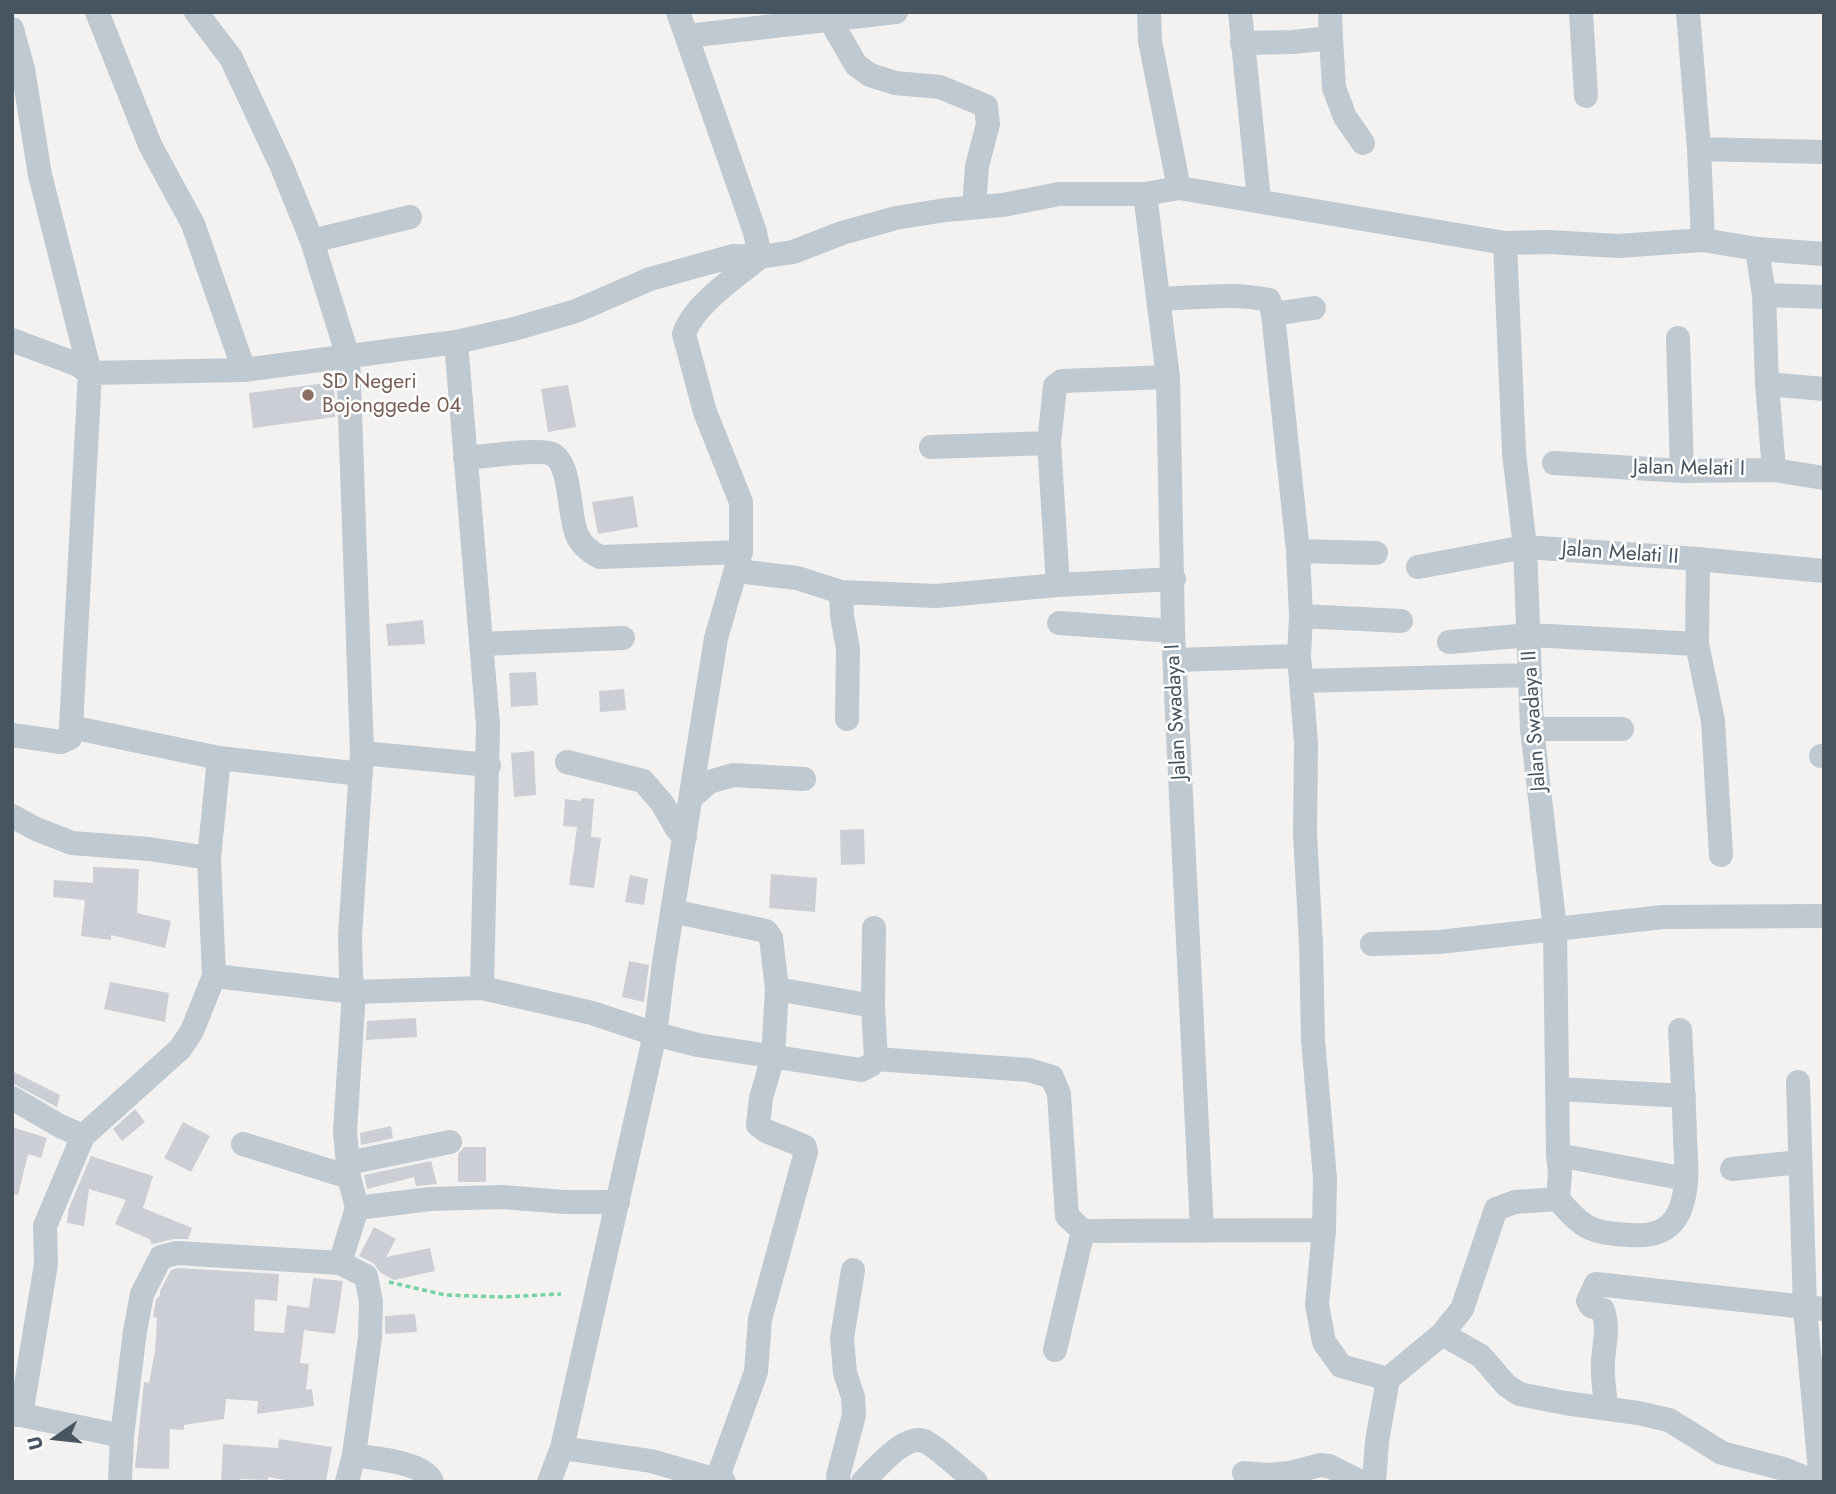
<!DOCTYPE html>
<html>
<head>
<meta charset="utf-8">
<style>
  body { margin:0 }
  #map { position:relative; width:1836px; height:1494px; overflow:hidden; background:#f4f1f1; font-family:Jost,sans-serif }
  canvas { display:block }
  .frame { position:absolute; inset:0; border:14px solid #475560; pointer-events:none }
  .north { position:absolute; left:21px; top:1403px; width:70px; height:70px; -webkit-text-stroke:5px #fff; paint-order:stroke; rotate:256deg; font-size:19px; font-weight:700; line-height:28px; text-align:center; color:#475560 }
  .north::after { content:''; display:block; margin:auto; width:24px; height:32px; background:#475560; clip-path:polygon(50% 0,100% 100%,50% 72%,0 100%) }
</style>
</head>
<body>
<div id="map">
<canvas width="1836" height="1494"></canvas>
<div class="frame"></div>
<div class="north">U</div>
</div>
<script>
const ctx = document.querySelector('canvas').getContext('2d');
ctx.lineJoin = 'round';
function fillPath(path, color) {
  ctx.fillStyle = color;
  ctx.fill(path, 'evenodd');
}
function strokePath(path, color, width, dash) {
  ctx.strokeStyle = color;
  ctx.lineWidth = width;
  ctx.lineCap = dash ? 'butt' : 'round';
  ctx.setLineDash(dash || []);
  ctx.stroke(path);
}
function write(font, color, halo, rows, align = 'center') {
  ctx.font = font + ' Jost,sans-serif';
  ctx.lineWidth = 5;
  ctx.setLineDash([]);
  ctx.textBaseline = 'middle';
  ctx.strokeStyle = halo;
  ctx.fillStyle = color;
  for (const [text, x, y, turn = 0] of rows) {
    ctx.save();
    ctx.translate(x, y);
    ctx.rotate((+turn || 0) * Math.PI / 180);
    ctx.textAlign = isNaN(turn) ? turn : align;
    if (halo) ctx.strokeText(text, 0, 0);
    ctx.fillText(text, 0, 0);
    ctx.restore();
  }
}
const building = new Path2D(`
  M 334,382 L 335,417 L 253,428 L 249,393 Z
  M 568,385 L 576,427 L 548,432 L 541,389 Z
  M 633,496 L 638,527 L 598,534 L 592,502 Z
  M 423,620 L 425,644 L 388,646 L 386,624 Z
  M 536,672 L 538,705 L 511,707 L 509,673 Z
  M 624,689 L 626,710 L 600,712 L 599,691 Z
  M 534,751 L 536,795 L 514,797 L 511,753 Z
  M 581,798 L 594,799 L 591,837 L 601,838 L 594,888 L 569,885 L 577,827 L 563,826 L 565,799 L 581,801 Z
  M 864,829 L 865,864 L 841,865 L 840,830 Z
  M 93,867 L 139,869 L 137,913 L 171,921 L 165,948 L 111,935 L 111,940 L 81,936 L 85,900 L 53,897 L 54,880 L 93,883 Z
  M 771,874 L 817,878 L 815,912 L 769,908 Z
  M 630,875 L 648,879 L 644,905 L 625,902 Z
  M 629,961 L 649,965 L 644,1002 L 622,997 Z
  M 110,982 L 169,993 L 165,1022 L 104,1009 Z
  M 416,1018 L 417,1037 L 366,1040 L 367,1021 Z
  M 12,1071 L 60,1095 L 57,1107 L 12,1083 Z
  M 135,1109 L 145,1122 L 122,1141 L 113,1129 Z
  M 183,1122 L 210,1136 L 191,1172 L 164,1158 Z
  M 391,1126 L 393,1138 L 361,1145 L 360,1133 Z
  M 12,1127 L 47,1138 L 41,1158 L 28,1154 L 18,1195 L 12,1194 Z
  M 464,1147 L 486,1147 L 486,1182 L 458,1182 L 458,1154 Z
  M 91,1156 L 153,1176 L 143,1208 L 192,1228 L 188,1239 L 173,1239 L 154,1244 L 150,1243 L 151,1240 L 115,1224 L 126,1200 L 89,1189 L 84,1226 L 67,1223 L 69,1208 Z
  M 431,1161 L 437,1184 L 416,1186 L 414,1177 L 367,1189 L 364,1175 Z
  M 374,1227 L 396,1239 L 386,1257 L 430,1248 L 435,1271 L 394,1280 L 381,1273 L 373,1263 L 359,1256 Z
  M 178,1268 L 279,1274 L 277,1301 L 255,1299 L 254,1331 L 284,1333 L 287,1305 L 309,1308 L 313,1278 L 343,1281 L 335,1334 L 304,1330 L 300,1363 L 309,1364 L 306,1390 L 312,1389 L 314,1406 L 257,1414 L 258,1401 L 226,1399 L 224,1419 L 184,1425 L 184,1430 L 170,1429 L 169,1469 L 135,1468 L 144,1382 L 149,1383 L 155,1351 L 157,1318 L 153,1317 L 156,1299 L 160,1296 L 160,1291 L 171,1270 Z
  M 415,1314 L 417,1332 L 385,1334 L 385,1316 Z
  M 279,1439 L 332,1447 L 326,1482 L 297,1482 L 268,1477 L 268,1480 L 240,1479 L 240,1482 L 221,1482 L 223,1444 L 278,1448 Z`);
const path = new Path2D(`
  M 389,1282 L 445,1295 L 502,1297 L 561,1294`);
const minor = new Path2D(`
  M 97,12 L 150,145 L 193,224 L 244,370
  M 678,12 L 755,232 L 760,257
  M 1149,12 L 1150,41 L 1179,188
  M 1240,12 L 1259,200
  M 1581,12 L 1586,96
  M 1688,12 L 1699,149 L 1703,240 L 1757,249 L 1824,254
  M 830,20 L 856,65 L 870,75 L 895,83 L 940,87 L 986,106 L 988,124 L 977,166 L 974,207
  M 12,29 L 23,69 L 40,175 L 90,373 L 71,727
  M 687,36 L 896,12
  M 1331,38 L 1334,88 L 1345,117 L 1363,143
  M 1242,43 L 1293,42 L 1331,38 L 1330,12
  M 1699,149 L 1824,152
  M 1145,194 L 1168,377 L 1173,631 L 1202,1230
  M 312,241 L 410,217
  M 1505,243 L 1514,453 L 1525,547 L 1532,729 L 1555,929 L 1558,1155 L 1560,1173 L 1558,1199
  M 1757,249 L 1764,295 L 1767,384 L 1774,470
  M 1764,295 L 1824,297
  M 1158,299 C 1195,298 1233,292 1269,300 L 1273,314 L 1298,551 L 1301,616 L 1299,656 L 1306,743 L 1305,834 L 1311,944 L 1313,1040 L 1325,1178 L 1324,1230
  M 1273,314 L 1314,308
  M 1678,338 L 1682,471
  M 12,340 L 76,364 L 90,373 L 244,370 L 456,342 L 514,329 L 576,311 L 650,279 L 733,256 L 760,257 L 793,252 L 842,233 L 896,218 L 945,210 L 1003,205 L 1059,194 L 1145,194 L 1179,188 L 1505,243 L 1549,242 L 1618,246 L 1703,240
  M 456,342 L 488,725 L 482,988
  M 1767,384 L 1824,389
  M 931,447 L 1049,443
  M 465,458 C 482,457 539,448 552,454 C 572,464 568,515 577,535 C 582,546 590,552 600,557 L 741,552
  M 1554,463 L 1682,471 L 1774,470 L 1824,478
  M 1298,551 L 1376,553
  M 1698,559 L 1697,644 L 1713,721 L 1721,855
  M 1418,567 L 1525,547 L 1698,559 L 1824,571
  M 737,571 L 797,578 L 841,592 L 936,596 L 1058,585 L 1174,579
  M 1058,585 L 1049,443 L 1055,386 L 1062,381 L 1168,377
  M 841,592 L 842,616 L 848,649 L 847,719
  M 1301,616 L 1401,621
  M 1059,623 L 1173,631
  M 1449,642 L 1530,635 L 1697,644
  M 482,644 L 623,638
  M 1175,660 L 1299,656
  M 1302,681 L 1529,675
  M 1532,729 L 1622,729
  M 12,735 L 61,742 L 70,738 L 71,727 L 219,758
  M 362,753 L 489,765
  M 1821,756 L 1824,756
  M 567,762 L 643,781 L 662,803 L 677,829 L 685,837
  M 692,797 L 709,782 L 733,775 L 804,779
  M 12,816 L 36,829 L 72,843 L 149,849 L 209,858
  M 672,911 L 766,931 L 771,938 L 777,989 L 873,1006 L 876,1059
  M 1372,944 L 1439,942 L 1663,917 L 1824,916
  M 214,976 L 354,992 L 482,988 L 592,1013 L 655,1034 L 698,1045 L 861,1070 L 871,1065 L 876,1059 L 1029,1070 L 1052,1077 L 1059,1094 L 1067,1216 L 1083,1231 L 1324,1230 L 1317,1305 L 1324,1342 L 1341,1366 L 1388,1379
  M 873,1006 L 874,928
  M 1798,1082 L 1805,1308 L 1821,1482
  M 1558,1089 L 1684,1096
  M 12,1098 L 60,1126 L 83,1136
  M 243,1144 L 349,1177
  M 1558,1155 L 1686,1179
  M 348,1163 L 450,1142
  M 1732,1169 L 1800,1162
  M 1558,1199 C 1583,1229 1591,1233 1630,1235 C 1653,1237 1673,1231 1681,1207 C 1689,1185 1686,1160 1685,1138 C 1684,1102 1682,1066 1680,1030
  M 357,1208 L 430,1199 L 502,1197 L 565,1202 L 618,1202
  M 340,1263 L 366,1276 L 371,1301 L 370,1337 L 354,1455 C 373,1458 425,1462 432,1482
  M 1442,1334 L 1481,1356 L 1506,1385 L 1519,1394 L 1565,1403 L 1638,1413 L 1669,1420 L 1722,1453 L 1784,1469 L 1815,1482
  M 1055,1350 L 1083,1231
  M 1606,1408 C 1605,1393 1602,1377 1603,1362 C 1604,1343 1609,1328 1603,1310 L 1591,1306 L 1588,1301 L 1596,1284 L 1824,1309
  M 12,1415 L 21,1415 L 122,1436
  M 21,1415 L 46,1264 L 45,1226 L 83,1136 L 180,1049 L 192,1031 L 214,976 L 209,858 L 219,758 L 361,774
  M 562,1448 L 651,1461 L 724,1482
  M 1244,1473 L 1268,1475 L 1290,1473 L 1320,1465 L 1329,1466 L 1361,1482
  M 120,1482 L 122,1436 L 135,1331 L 142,1294 L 161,1257 L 177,1253 L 340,1263 L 357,1208 L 349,1177 L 345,1131 L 354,992 L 351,976 L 350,936 L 362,753 L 348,357 L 312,241 L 282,167 L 231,58 L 196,12
  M 347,1482 L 354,1455
  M 549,1482 L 562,1448 L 655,1034 L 664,963 L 716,638 L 741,552 L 741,502 L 705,412 L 684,334 C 693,305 736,277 760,257
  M 716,1482 L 756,1372 L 760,1319 L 806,1152 L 805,1147 L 801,1145 L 766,1131 L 758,1125 L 761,1098 L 773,1057 L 777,989
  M 839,1482 L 838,1476 L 854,1415 L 853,1397 L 845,1373 L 842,1338 L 853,1270
  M 863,1482 C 875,1469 905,1434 924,1441 C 935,1445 965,1473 976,1482
  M 1374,1482 L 1377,1441 L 1388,1379 L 1442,1334 L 1462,1309 L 1496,1209 L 1515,1202 L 1558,1199`);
const markers = [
  [308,395,7,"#8d6e63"]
];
const educationNames = [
  ["SD Negeri",322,383],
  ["Bojonggede 04",322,407]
];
const streetNames = [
  ["Jalan Melati I",1689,469,1],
  ["Jalan Melati II",1620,554,4],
  ["Jalan Swadaya I",1177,712,-93],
  ["Jalan Swadaya II",1535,721,-94]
];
fillPath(building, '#cbced4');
strokePath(path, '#73d4a2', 3.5, [5, 3.5]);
strokePath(minor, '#bec9d1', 24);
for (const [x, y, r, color] of markers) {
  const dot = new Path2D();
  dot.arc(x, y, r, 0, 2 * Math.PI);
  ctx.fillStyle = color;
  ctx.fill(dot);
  strokePath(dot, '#fff', 2.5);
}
write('21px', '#785e54', '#fff', educationNames, 'left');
write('21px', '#475560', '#fff', streetNames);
</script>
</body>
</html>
